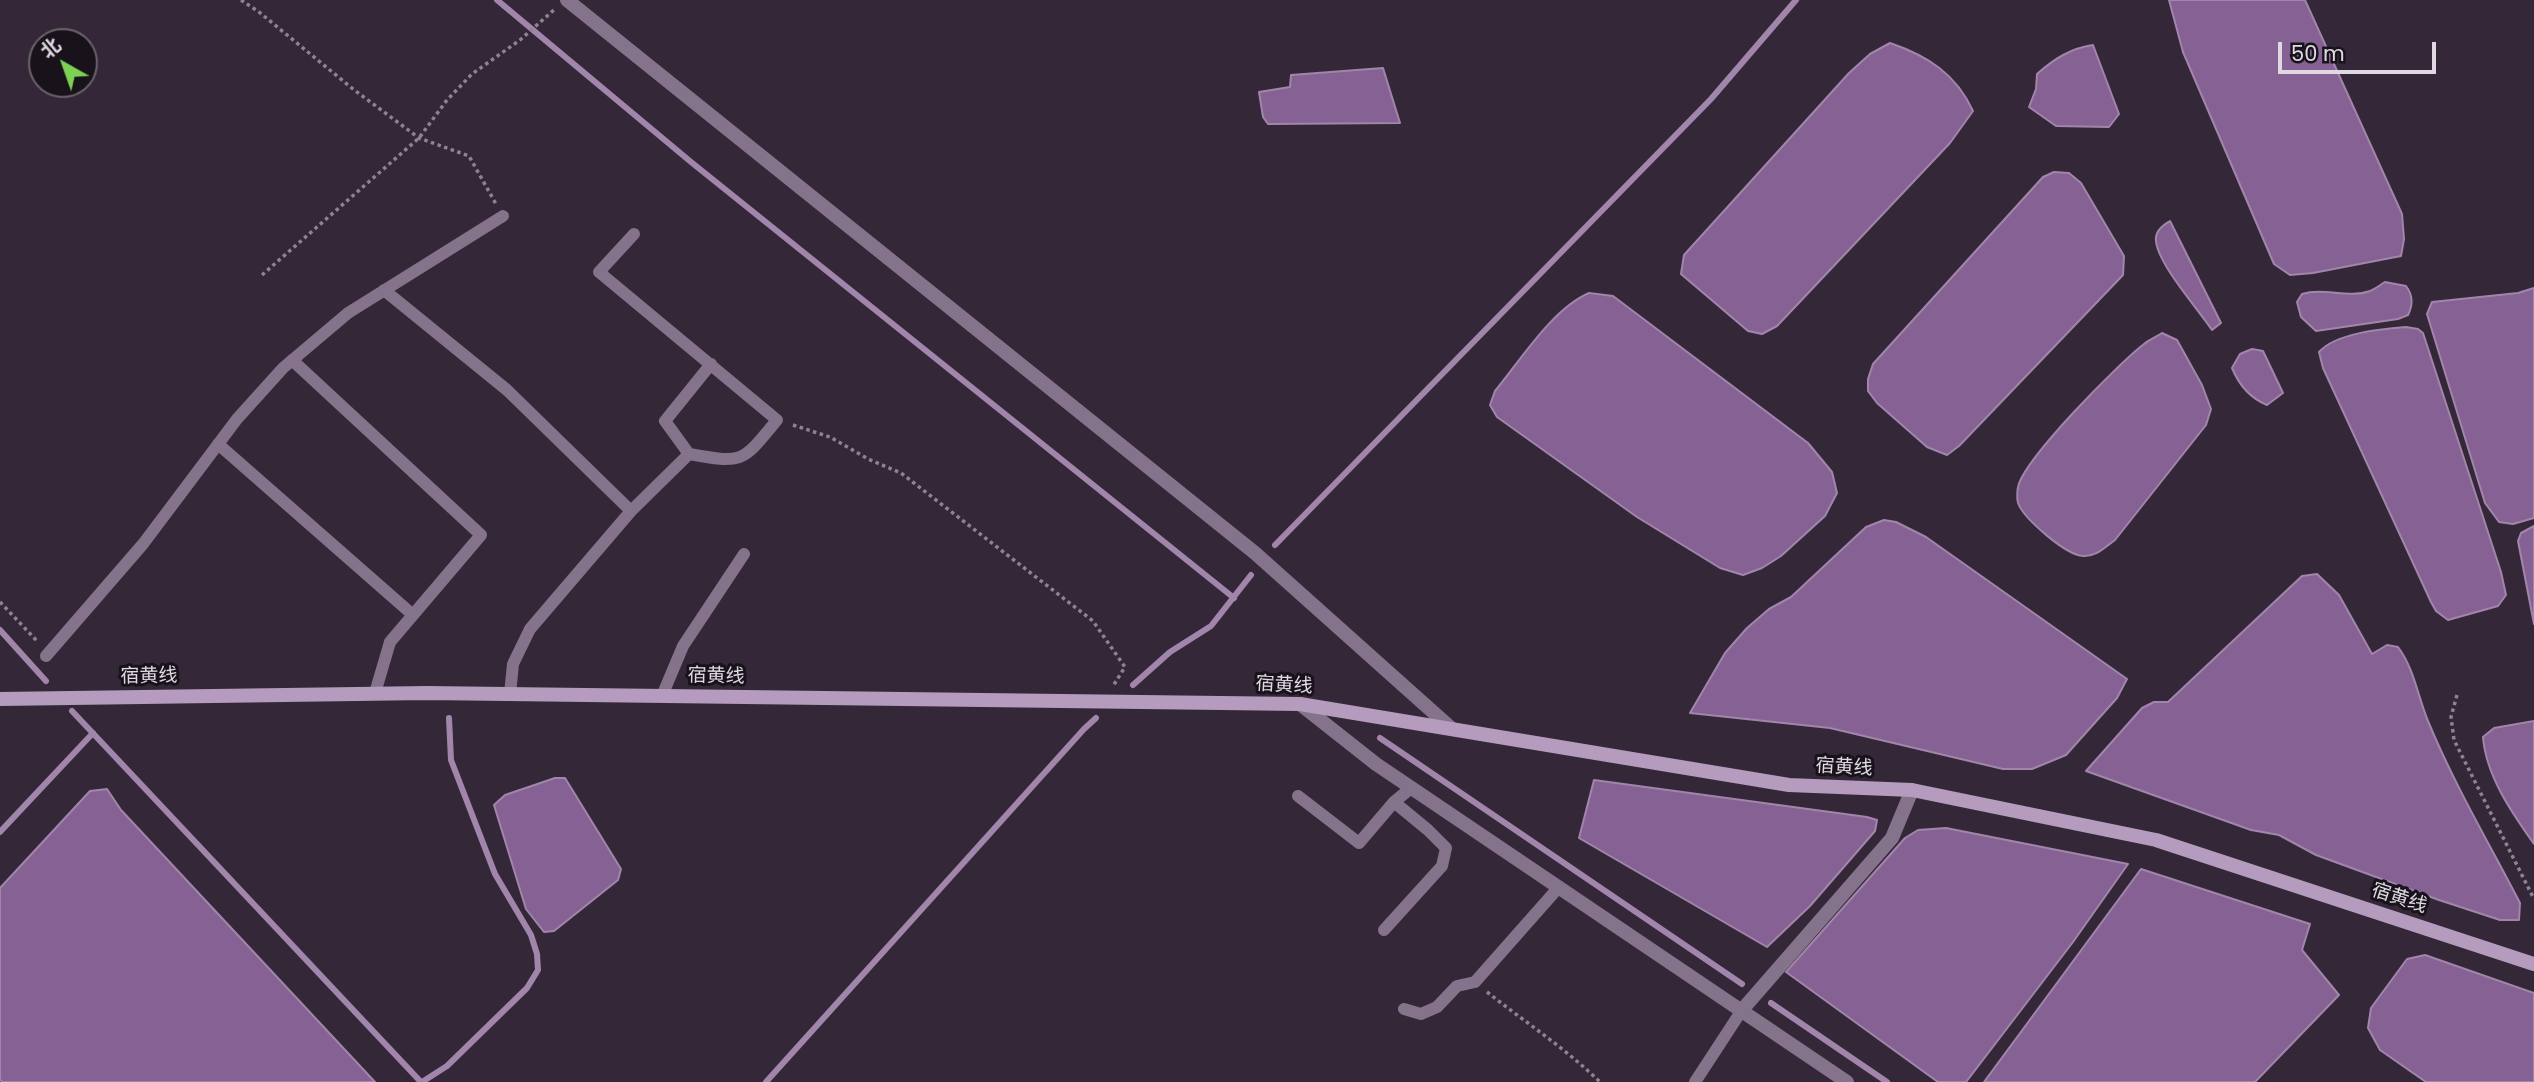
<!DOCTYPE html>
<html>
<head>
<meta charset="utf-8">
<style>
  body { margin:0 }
  #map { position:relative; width:2534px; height:1082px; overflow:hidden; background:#342838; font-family:Poppins,"Noto Sans SC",sans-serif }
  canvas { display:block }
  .north { position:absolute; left:28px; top:28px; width:70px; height:70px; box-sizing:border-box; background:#18131a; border:2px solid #68626a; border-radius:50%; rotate:320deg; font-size:19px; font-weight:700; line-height:28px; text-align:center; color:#e0d8e3 }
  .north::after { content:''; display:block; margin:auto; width:24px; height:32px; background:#7cd155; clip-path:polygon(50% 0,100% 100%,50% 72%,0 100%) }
  .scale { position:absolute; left:2278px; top:42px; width:158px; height:32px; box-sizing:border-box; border:4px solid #e0d8e3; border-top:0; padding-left:9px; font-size:21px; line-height:24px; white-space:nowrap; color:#e0d8e3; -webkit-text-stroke:5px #18131a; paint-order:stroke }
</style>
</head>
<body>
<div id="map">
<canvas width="2534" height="1082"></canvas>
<div class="north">北</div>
<div class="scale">50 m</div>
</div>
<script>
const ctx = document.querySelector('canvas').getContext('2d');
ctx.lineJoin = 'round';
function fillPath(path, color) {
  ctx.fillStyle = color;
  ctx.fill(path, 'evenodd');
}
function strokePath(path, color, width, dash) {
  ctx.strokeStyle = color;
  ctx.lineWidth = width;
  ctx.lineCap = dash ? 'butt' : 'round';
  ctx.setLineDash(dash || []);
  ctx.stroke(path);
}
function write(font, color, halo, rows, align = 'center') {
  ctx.font = font + ' Poppins,"Noto Sans SC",sans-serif';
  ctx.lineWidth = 6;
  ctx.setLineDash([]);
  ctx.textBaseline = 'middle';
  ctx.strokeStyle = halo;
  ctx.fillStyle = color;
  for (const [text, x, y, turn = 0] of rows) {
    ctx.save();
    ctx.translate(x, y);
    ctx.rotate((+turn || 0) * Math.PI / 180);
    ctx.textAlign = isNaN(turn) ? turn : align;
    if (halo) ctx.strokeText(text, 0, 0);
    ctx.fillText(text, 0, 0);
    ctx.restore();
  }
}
const water = new Path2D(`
  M 2169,0 L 2305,0 L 2402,214 L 2404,239 L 2401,256 L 2313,273 L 2290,275 L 2274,264 L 2183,52 Z
  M 1890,43 C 1928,56 1956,74 1973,111 L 1950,143 L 1777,326 L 1762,334 L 1748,331 L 1681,274 L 1684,255 L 1849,73 L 1870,54 Z
  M 2093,45 L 2119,114 L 2109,127 L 2056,126 L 2029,107 L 2036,89 L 2037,74 C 2054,59 2071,48 2093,45 Z
  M 1383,68 L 1400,123 L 1268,124 L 1263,117 L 1259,92 L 1290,87 L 1291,75 Z
  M 2054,172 L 2069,173 L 2081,183 L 2124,256 L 2123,275 L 1959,446 L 1947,455 L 1927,447 L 1877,403 L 1868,391 L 1868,379 L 1873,364 L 2043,177 Z
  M 2170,221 L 2221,323 L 2212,330 C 2199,310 2153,259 2156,237 C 2157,229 2164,225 2170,221 Z
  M 2385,282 L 2406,286 C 2413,295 2413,305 2408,315 L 2398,319 L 2316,331 L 2301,317 L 2297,302 L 2302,294 C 2324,287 2348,299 2370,291 C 2375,289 2380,285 2385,282 Z
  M 2534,288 L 2534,518 L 2513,524 L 2499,522 L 2485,503 L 2427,314 L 2432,302 L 2518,293 Z
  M 1589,293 L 1613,296 L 1808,443 L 1832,472 L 1837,493 L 1825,516 L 1781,556 L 1762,568 L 1743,575 L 1720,568 L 1637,517 L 1497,417 L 1490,405 L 1495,391 C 1520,361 1552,309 1589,293 Z
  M 2406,327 L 2418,329 L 2423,333 L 2501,572 L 2506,595 L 2498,606 L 2448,620 L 2436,611 L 2431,602 L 2323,368 L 2319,352 C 2336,333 2381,329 2406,327 Z
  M 2162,333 L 2177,340 L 2202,385 L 2211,409 L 2206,425 L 2115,540 C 2105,547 2096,557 2083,556 C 2066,555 2024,519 2018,503 C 2017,500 2017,491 2018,487 C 2024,459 2118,364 2144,344 C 2149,340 2156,337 2162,333 Z
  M 2252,349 L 2263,351 L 2283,393 L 2267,405 C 2250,398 2239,385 2232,368 L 2240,354 Z
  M 1884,520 L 1896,522 L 1926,537 L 2127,679 L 2117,698 L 2066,755 L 2032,769 L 2003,769 L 1830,728 L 1690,713 L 1725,653 L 1747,628 L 1769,609 L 1791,597 L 1866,527 Z
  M 2534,526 L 2534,624 L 2518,541 L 2521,533 Z
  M 2317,574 L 2339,595 L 2372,654 L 2387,645 L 2398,647 C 2414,668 2418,697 2428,721 C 2454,784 2489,843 2520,903 L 2519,920 L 2500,920 L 2439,900 L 2316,855 L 2279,835 L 2251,830 L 2086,771 L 2142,708 L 2154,702 L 2168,702 L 2302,576 Z
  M 2534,721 L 2534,844 C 2512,813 2486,776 2483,737 L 2494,728 Z
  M 555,778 L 565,778 L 621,869 L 618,880 L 554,931 L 544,932 L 526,909 L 494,805 L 505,795 Z
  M 1594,780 L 1867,817 L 1877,820 L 1875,831 L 1810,906 L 1767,947 L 1579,838 Z
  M 107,789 L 121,810 L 375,1082 L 2,1082 L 0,1079 L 0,888 L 90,791 Z
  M 1946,828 L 2128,864 L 2073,942 L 1966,1082 L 1938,1082 L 1786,972 L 1905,838 L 1918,830 Z
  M 2141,869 L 2310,924 L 2302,950 L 2339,995 L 2255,1082 L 1984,1082 Z
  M 2425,955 L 2534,993 L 2534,1082 L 2426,1082 L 2380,1050 L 2368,1028 L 2371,1008 L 2407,959 Z`);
const stream = new Path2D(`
  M 497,0 L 691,162 L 1234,598
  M 1275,545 L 1711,99 L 1796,0
  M 0,630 L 46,681
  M 1133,685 L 1170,652 L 1211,626 L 1251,575
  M 72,711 L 421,1082
  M 1380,738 L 1742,984
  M 0,832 L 93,733
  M 1771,1003 L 1887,1082
  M 422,1082 L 447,1066 L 527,988 L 538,970 L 537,954 L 531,935 L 495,874 L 451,760 L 449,718
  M 766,1082 L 1084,729 L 1096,718`);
const path = new Path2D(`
  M 241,0 L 259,12 L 353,89 L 419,138 L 469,156 L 496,204
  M 262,275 L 419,138 L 447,100 L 472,74 L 520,40 L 555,9
  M 793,425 L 830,437 L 868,459 L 901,473 L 1093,621 L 1125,667 L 1113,686
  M 0,602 L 37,641
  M 2457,695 L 2451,717 L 2454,740 L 2534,899
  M 1487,992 C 1525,1022 1565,1048 1600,1082`);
const lane = new Path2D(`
  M 384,290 L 507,390 L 631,511
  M 292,360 L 481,535 L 390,642 L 375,693
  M 218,444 L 413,615
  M 689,454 L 665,421 L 711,364
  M 46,656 L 143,544 L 237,419 L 283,368 L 348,313 L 503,216
  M 510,694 L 513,664 L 530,629 L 631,511 L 689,454 C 745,464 742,462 777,420 L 599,272 L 634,234
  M 662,696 L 683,646 L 744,554
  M 1298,796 L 1359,843 L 1394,802 L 1411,788
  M 1384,930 L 1442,866 L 1446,848 L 1428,830 L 1394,802
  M 1404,1009 L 1421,1014 L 1437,1007 L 1457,986 L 1475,982 L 1559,887
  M 1695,1082 L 1742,1010`);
const street = new Path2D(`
  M 567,0 L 1255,553 L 1452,729
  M 1300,704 L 1376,764 L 1847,1082
  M 1742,1010 L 1892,838 L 1912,790`);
const secondary = new Path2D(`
  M 0,699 L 427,693 L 1300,704 L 1789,785 L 1912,790 L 2156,840 L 2534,964`);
const streetNames = [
  ["宿黄线",149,677,-1],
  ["宿黄线",716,677,1],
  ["宿黄线",1284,686,3],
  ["宿黄线",1844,768,3],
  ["宿黄线",2399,899,18]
];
fillPath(water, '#866193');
strokePath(water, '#a185ab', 2);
strokePath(stream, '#a185ab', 6);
strokePath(path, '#8d8391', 3.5, [3.5, 3.5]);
strokePath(lane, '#84738a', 12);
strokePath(street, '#84738a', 14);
strokePath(secondary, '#b59bbe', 14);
write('19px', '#e0d8e3', '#18131a', streetNames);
</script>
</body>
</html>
